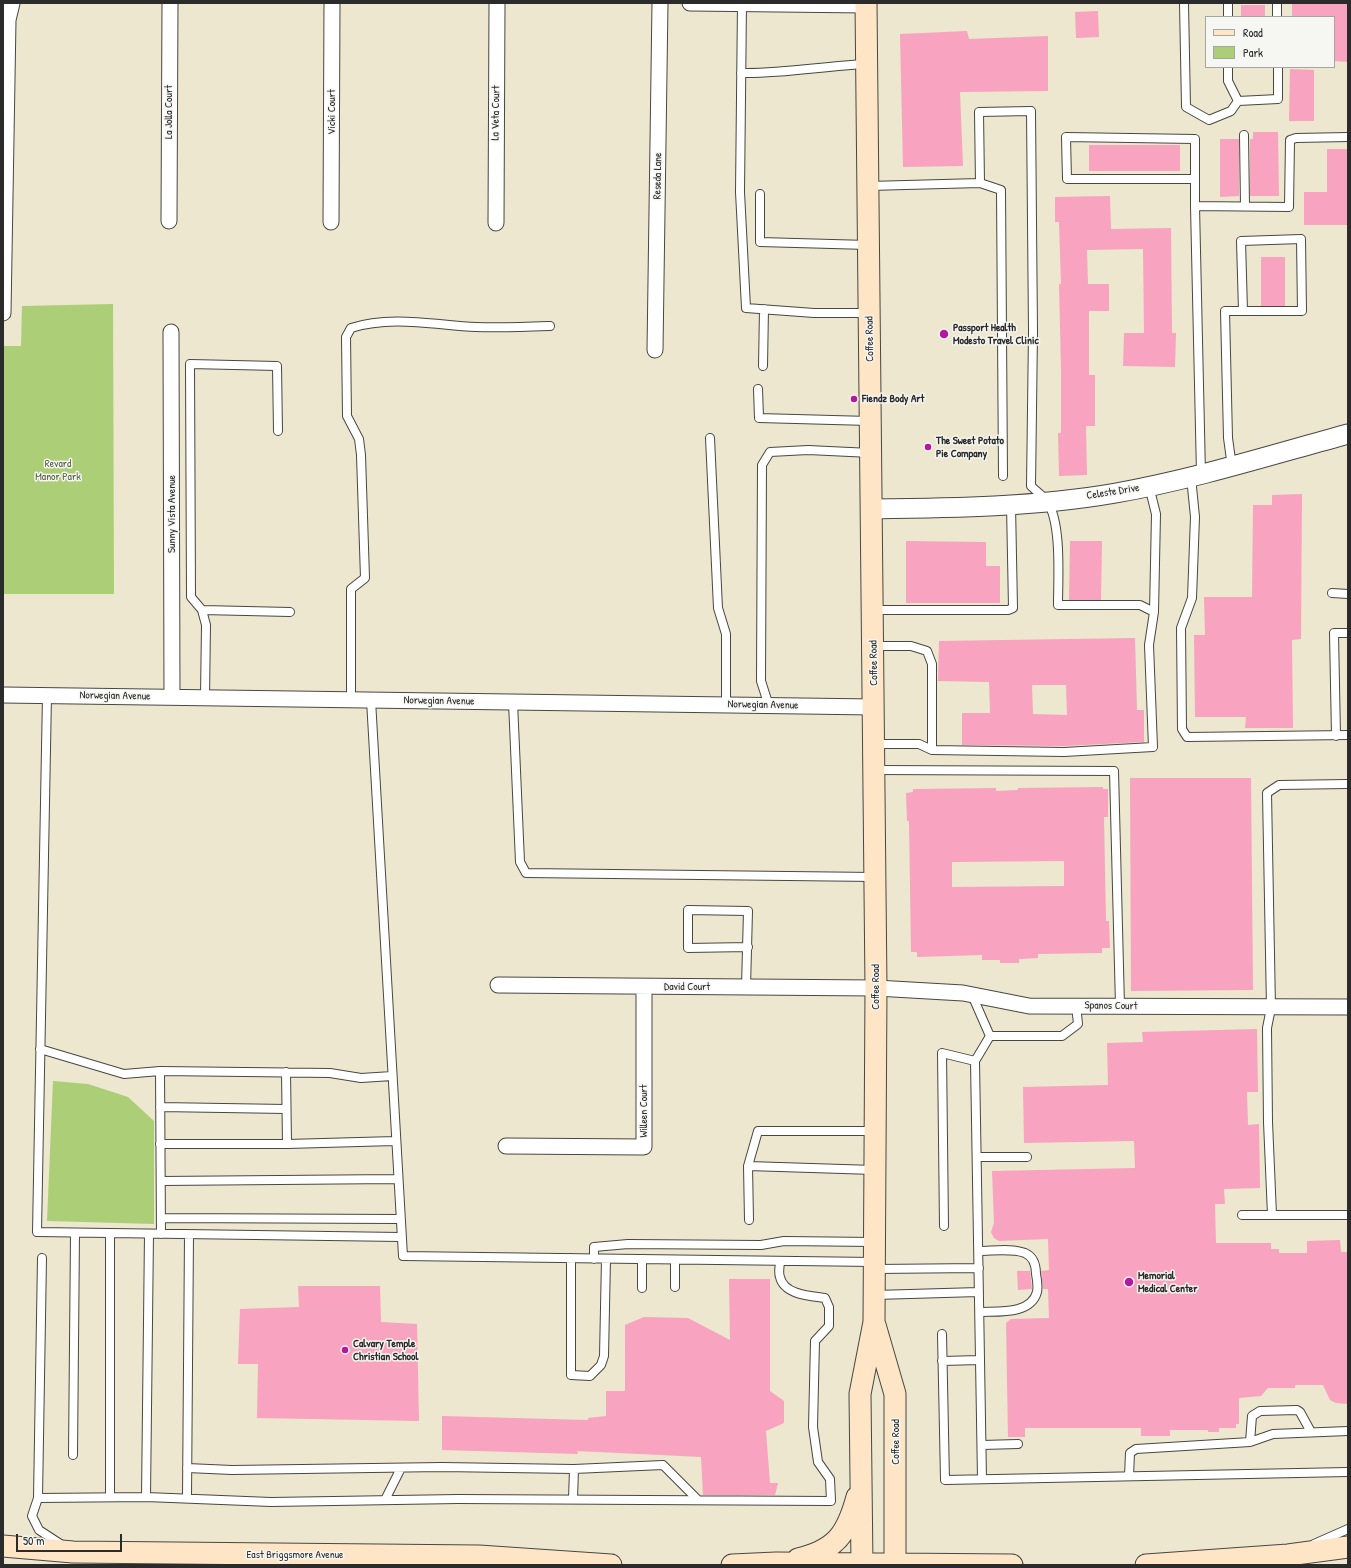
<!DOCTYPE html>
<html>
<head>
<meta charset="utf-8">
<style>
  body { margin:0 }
  #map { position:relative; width:1351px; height:1568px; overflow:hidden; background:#ece7ce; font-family:"Patrick Hand",sans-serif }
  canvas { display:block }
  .frame { position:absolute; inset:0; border:4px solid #2b2b2b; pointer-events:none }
  .legend { position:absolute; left:1205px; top:16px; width:130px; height:52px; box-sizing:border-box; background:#f6f6f2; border:1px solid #a5a5a2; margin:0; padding:5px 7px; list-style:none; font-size:12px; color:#2b2b2b }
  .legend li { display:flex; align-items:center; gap:8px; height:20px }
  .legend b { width:20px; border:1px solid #a5a5a2 }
  .scale { position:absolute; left:16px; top:1534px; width:106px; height:18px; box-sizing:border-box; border:2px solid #2b2b2b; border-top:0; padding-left:5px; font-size:12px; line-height:14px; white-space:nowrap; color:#2b2b2b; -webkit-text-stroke:3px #f6f6f2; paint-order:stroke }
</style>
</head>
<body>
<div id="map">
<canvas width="1351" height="1568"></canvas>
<div class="frame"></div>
<ul class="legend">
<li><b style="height:5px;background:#fde5c5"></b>Road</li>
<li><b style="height:11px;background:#acce76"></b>Park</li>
</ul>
<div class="scale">50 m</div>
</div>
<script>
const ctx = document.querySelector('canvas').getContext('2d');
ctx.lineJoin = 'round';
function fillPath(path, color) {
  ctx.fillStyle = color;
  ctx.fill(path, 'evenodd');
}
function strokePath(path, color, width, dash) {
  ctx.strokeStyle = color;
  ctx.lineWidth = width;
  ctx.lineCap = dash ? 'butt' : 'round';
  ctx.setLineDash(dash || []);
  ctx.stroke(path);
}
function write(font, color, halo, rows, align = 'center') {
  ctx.font = font + ' "Patrick Hand",sans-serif';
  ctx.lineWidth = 3;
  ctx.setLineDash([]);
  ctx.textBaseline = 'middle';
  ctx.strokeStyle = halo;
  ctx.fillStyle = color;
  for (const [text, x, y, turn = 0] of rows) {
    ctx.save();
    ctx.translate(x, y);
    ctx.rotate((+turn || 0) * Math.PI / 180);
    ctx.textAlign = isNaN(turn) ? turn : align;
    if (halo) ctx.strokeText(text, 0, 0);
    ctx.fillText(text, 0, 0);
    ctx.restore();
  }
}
const green = new Path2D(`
  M 113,304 L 114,594 L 3,594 L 3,346 L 21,346 L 22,306 Z
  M 53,1081 L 88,1084 L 128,1097 L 154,1121 L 154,1224 L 47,1221 Z`);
const building = new Path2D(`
  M 1292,3 L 1348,3 L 1348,62 L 1334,61 L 1334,17 L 1292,17 Z
  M 1241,5 L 1265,5 L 1265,17 L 1241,17 Z
  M 1098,11 L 1099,37 L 1076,38 L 1075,12 Z
  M 967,31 L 969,39 L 1048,36 L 1048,91 L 960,92 L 963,166 L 903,167 L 900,34 Z
  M 1290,69 L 1314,70 L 1314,121 L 1289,121 Z
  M 1253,132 L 1278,132 L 1279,196 L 1250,196 L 1250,139 L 1253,139 Z
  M 1220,139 L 1239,139 L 1239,196 L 1220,197 Z
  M 1089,145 L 1180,145 L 1180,171 L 1089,171 Z
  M 1327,149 L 1348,149 L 1348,225 L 1304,225 L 1304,192 L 1327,192 Z
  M 1110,196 L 1111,229 L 1171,228 L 1172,333 L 1176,333 L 1175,367 L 1123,366 L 1124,333 L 1144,333 L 1143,249 L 1087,250 L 1088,284 L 1109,284 L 1109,311 L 1089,311 L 1089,375 L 1095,375 L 1095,426 L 1086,426 L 1087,475 L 1059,476 L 1058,433 L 1061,433 L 1061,370 L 1059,284 L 1061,284 L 1059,222 L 1055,222 L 1055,197 Z
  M 1261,257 L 1285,257 L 1285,306 L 1261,306 Z
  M 1302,494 L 1301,639 L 1292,640 L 1293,728 L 1245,728 L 1246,717 L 1195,717 L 1194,635 L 1205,635 L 1204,597 L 1252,597 L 1253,505 L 1272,505 L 1272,495 Z
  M 906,541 L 986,542 L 986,566 L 1000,566 L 1000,603 L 906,603 Z
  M 1070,541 L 1102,541 L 1101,600 L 1069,600 Z
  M 1135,638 L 1137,710 L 1144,710 L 1144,742 L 1064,746 L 962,745 L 962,713 L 990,713 L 989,682 L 938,681 L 939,641 ZM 1032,685 L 1066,685 L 1067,715 L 1033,714 Z
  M 1130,778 L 1251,778 L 1253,990 L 1131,991 Z
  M 1103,787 L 1103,789 L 1108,789 L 1108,817 L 1104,817 L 1106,921 L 1109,921 L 1110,948 L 1102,948 L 1102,953 L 1038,954 L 1038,958 L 1019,959 L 1019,963 L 1000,963 L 1000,960 L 982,960 L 982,955 L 917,957 L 917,952 L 911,952 L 909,821 L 907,821 L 906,793 L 913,792 L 913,789 L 996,788 L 996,791 L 1018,790 L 1018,788 ZM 1064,861 L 1064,886 L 952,887 L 952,862 Z
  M 1257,1029 L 1258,1092 L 1247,1092 L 1248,1125 L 1259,1124 L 1260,1188 L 1224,1189 L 1225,1204 L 1215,1204 L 1216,1243 L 1271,1243 L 1271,1249 L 1279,1249 L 1279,1253 L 1307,1253 L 1307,1241 L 1340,1240 L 1341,1252 L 1348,1252 L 1348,1404 L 1336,1403 L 1330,1400 L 1323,1385 L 1295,1385 L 1295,1388 L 1268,1388 L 1261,1396 L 1239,1398 L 1239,1424 L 1236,1424 L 1236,1428 L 1219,1428 L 1219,1432 L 1208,1432 L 1208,1430 L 1170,1430 L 1170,1436 L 1141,1436 L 1141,1428 L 1025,1428 L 1025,1437 L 1008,1437 L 1006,1323 L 1011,1319 L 1049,1318 L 1048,1289 L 1043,1289 L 1041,1271 L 1049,1270 L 1048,1239 L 999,1241 L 994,1238 L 991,1232 L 994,1223 L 992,1171 L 1135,1168 L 1134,1141 L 1024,1143 L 1023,1087 L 1108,1085 L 1107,1043 L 1143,1042 L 1142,1032 Z
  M 1017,1271 L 1030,1271 L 1032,1289 L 1018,1290 Z
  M 729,1279 L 770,1279 L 770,1391 L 784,1401 L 784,1423 L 766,1431 L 770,1483 L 778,1483 L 775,1495 L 703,1495 L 701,1457 L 577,1451 L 578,1454 L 442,1450 L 442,1416 L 588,1420 L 588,1418 L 606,1416 L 606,1391 L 625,1391 L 625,1325 L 644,1317 L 688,1318 L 730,1340 Z
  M 298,1286 L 380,1286 L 381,1322 L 417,1324 L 419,1421 L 257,1418 L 258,1364 L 238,1364 L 240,1309 L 299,1307 Z`);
const service = new Path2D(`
  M 742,3 L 740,192 L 746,308 L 814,313 L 869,313
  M 1184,3 L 1186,107 L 1209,120 L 1231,111 L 1238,101
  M 1228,3 L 1228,17
  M 1277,3 L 1277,17
  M 1228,67 L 1228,81 L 1238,101
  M 741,73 C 783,74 824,66 866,64
  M 1238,101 L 1278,99 L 1278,67
  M 1244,135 L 1245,206
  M 1195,179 L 1067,179 L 1066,137 L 1195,139 L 1195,206 L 1201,474
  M 980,183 L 1001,190 L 1003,476
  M 869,186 L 980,183 L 979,112 L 1031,111 L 1033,332 L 1031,486 C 1036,491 1043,496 1047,501 C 1062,523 1058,579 1058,605 L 1140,605 L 1154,612
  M 760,194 L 760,242 L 868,245
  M 1195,206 L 1289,207 L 1290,140 L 1296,138 L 1348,137
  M 763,366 L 764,309
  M 758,389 L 759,418 L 869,421
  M 710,438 L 718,608 L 726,634 L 726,705
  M 1232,467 L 1228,438 L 1225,311 L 1302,311 L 1301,239 L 1241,241 L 1243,311
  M 1191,477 L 1195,517 L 1192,598 L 1181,628 L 1182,729 L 1187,737 L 1348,735
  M 1332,593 L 1348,594
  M 202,610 L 290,612
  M 873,610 L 1008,610 L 1013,608 L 1011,505
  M 874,646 L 911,646 L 927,651 L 932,664 L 932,750 L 919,744 L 875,744
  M 47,695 L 37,1232 L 401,1237
  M 205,697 L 206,625 L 202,610 L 191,597 L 190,364 L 277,366 L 278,431
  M 351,699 L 351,589 L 365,578 L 361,455 L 359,439 L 347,416 L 346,337 L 351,328 C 391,315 435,325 476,327 C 501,328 525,327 550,326
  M 371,700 L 403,1256 L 874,1262
  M 513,702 L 520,862 L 526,873 L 875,877
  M 769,706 L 761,681 L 762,465 L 770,452 L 808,450 L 871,453
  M 1336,736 L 1334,633 L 1348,633
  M 932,750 L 1064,752 L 1153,747 L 1149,645 L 1154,612 L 1156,514 L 1149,486
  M 875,770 L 1114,771 L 1120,1006
  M 746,987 L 748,911 L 688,910 L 688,948 L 748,947
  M 972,995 L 990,1036
  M 990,1036 L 1062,1036 L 1078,1024 L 1076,1005
  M 40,1049 L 124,1074 L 160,1071 L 330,1073 L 361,1078 L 392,1076
  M 160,1071 L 161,1234
  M 286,1072 L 287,1144
  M 160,1107 L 286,1109
  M 160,1144 L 287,1144 L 395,1141
  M 977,1157 L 1027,1157
  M 748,1166 L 874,1170
  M 161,1181 L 397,1179
  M 1242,1215 L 1348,1215
  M 1272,1215 L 1268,1122 L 1267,1028 L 1271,1008 L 1267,793 L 1279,785 L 1348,784
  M 161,1218 L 399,1219
  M 749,1220 L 748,1166 L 758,1131 L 874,1131
  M 944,1226 L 942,1053 L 975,1061
  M 979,1251 C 993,1251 1012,1248 1025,1253 C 1034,1257 1036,1265 1036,1274 C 1037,1279 1038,1287 1037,1292 C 1031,1315 997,1311 980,1312
  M 42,1258 L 38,1498 L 32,1516 L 39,1530 L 62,1545
  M 571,1258 L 571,1375 L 590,1376 L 601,1365 L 604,1356 L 606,1259
  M 594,1259 L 594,1247 L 628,1244 L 761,1245 L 784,1241 L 874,1242
  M 876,1269 L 979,1268
  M 675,1287 L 675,1260
  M 642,1288 L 642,1259
  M 875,1295 L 979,1292
  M 942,1334 L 945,1480 L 1348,1472
  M 942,1361 L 980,1360
  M 1250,1442 L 1252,1416 L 1260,1411 L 1297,1410 L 1300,1412 L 1311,1432
  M 982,1445 L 1018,1444
  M 73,1455 L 75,1233
  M 187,1468 L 232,1470 L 442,1467 L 574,1469 L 663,1465 L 698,1500
  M 1129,1476 L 1130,1453 L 1136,1449 L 1250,1442 L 1273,1434 L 1348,1431
  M 982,1479 L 975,1061 L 990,1036
  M 110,1497 L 110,1233
  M 146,1497 L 149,1234
  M 38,1498 L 146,1497 L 271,1502 L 458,1499 L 831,1501 L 830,1479 L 818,1462 L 813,1427 L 815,1341 L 829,1326 L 829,1307 L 825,1298 C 811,1296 784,1295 780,1277 C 778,1272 780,1266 780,1261
  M 187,1498 L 189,1235
  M 573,1499 L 574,1469
  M 385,1500 L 401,1468
  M 1314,1544 L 1348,1529`);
const minor = new Path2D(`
  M 690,3 L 866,5
  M 169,221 L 170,3
  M 331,222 L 332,3
  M 496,223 L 497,3
  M 3,313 L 8,20 L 12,3
  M 171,332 L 172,697
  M 655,350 L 660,3
  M 3,695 L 874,707
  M 498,985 L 876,988 L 963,993 L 1029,1006 L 1348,1007
  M 506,1146 L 644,1147 L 644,987`);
const tertiary = new Path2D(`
  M 872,509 C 954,508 1036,507 1116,493 C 1195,479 1271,455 1348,434`);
const secondary = new Path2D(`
  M 875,1325 L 895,1394 L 895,1565
  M 3,1546 L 73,1552 L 479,1556 L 611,1565
  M 798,1559 C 836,1550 847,1534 857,1497
  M 732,1565 L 776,1563 L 1012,1565
  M 862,1565 L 860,1394 L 874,1322 L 876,988 L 866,3
  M 1146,1565 L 1288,1555 L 1348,1547`);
const markers = [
  [944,334,5,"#b5179e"],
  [854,399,4,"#b5179e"],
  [928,447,4,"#b5179e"],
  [1129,1282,5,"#b5179e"],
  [345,1350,4,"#b5179e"]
];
const streetNames = [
  ["La Jolla Court",169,112,-90],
  ["Vicki Court",332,112,-90],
  ["La Veta Court",496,113,-89],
  ["Reseda Lane",658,176,-89],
  ["Coffee Road",870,339,-91],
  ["Celeste Drive",1113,492,-9],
  ["Sunny Vista Avenue",172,514,-90],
  ["Coffee Road",874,663,-91],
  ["Norwegian Avenue",115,696,1],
  ["Norwegian Avenue",439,701,1],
  ["Norwegian Avenue",763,705,1],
  ["David Court",687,987],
  ["Coffee Road",876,987,-90],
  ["Spanos Court",1111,1006,1],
  ["Willeen Court",644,1111,-90],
  ["Coffee Road",896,1442,-90],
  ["East Briggsmore Avenue",295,1555]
];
const poiNames = [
  ["Passport Health",953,328],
  ["Modesto Travel Clinic",953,341],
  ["Fiendz Body Art",862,399],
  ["The Sweet Potato",936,441],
  ["Pie Company",936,454],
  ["Memorial",1138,1276],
  ["Medical Center",1138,1289],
  ["Calvary Temple",353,1344],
  ["Christian School",353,1357]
];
const parkNames = [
  ["Revard",58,464],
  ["Manor Park",58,477]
];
fillPath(green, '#acce76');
fillPath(building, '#f8a3bf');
strokePath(service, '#484743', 10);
strokePath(minor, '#484743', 17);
strokePath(tertiary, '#484743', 21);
strokePath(secondary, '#484743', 23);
strokePath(service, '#fff', 8);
strokePath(minor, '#fff', 15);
strokePath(tertiary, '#fff', 19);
strokePath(secondary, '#fde5c5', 21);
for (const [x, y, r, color] of markers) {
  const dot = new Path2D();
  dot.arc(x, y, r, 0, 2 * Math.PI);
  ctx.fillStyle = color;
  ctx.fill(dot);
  strokePath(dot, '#f6f6f2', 1.5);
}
write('11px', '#2b2b2b', '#f6f6f2', streetNames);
write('bold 11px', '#2b2b2b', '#f6f6f2', poiNames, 'left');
write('11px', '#525c42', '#f6f6f2', parkNames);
</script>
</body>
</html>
